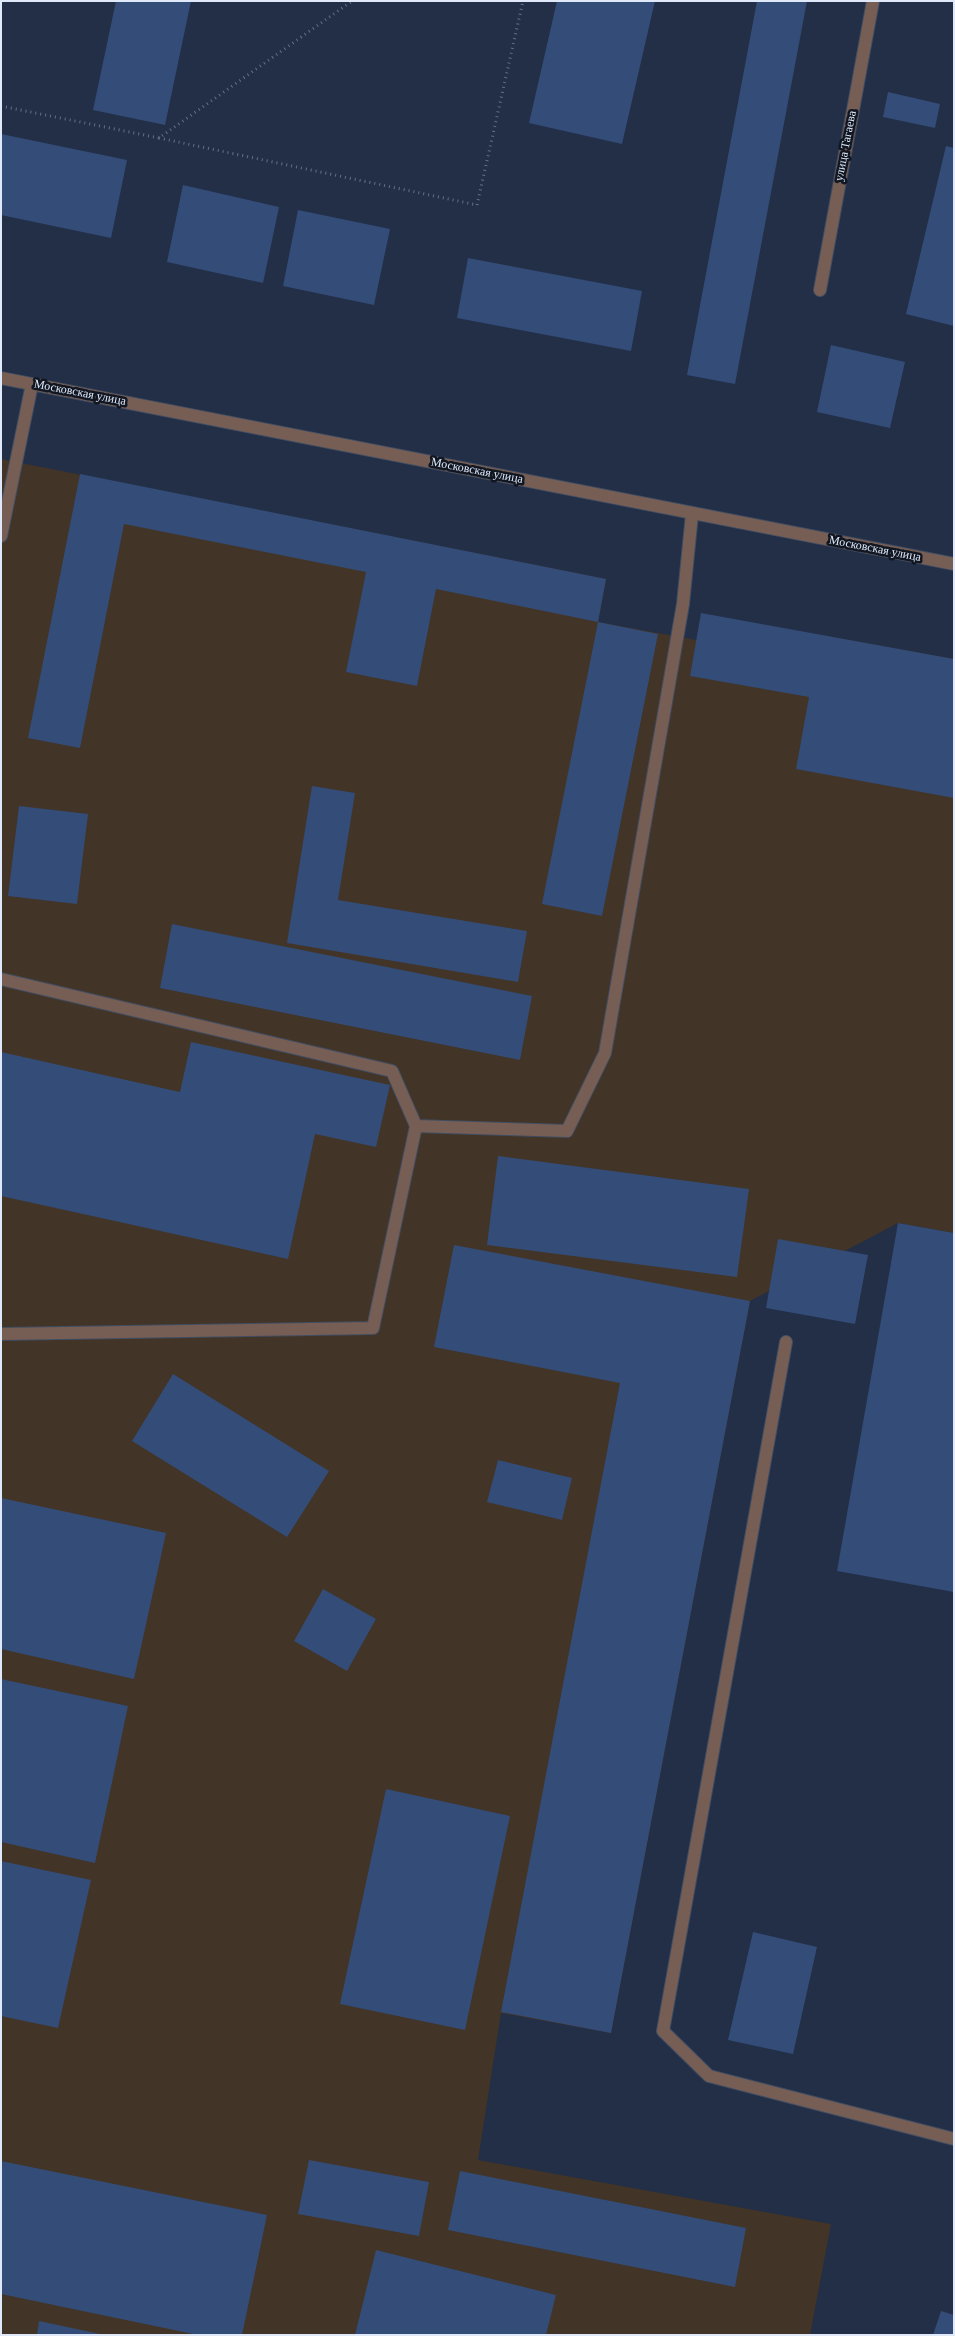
<!DOCTYPE html>
<html>
<head>
<meta charset="utf-8">
<style>
  body { margin:0 }
  #map { position:relative; width:955px; height:2336px; overflow:hidden; background:#222f47; font-family:"Times New Roman",serif }
  canvas { display:block }
  .frame { position:absolute; inset:0; border:2px solid #e0e9f9; pointer-events:none }
</style>
</head>
<body>
<div id="map">
<canvas width="955" height="2336"></canvas>
<div class="frame"></div>
</div>
<script>
const ctx = document.querySelector('canvas').getContext('2d');
ctx.lineJoin = 'round';
function fillPath(path, color) {
  ctx.fillStyle = color;
  ctx.fill(path, 'evenodd');
}
function strokePath(path, color, width, dash) {
  ctx.strokeStyle = color;
  ctx.lineWidth = width;
  ctx.lineCap = dash ? 'butt' : 'round';
  ctx.setLineDash(dash || []);
  ctx.stroke(path);
}
function write(font, color, halo, rows, align = 'center') {
  ctx.font = font + ' "Times New Roman",serif';
  ctx.lineWidth = 5;
  ctx.setLineDash([]);
  ctx.textBaseline = 'middle';
  ctx.strokeStyle = halo;
  ctx.fillStyle = color;
  for (const [text, x, y, turn = 0] of rows) {
    ctx.save();
    ctx.translate(x, y);
    ctx.rotate((+turn || 0) * Math.PI / 180);
    ctx.textAlign = isNaN(turn) ? turn : align;
    if (halo) ctx.strokeText(text, 0, 0);
    ctx.fillText(text, 0, 0);
    ctx.restore();
  }
}
const industrial = new Path2D(`
  M 1,459 L 606,579 L 598,622 L 696,640 L 821,635 L 954,659 L 954,1233 L 898,1223 L 750,1301 L 611,2033 L 501,2013 L 478,2160 L 831,2224 L 810,2335 L 1,2335 Z`);
const building = new Path2D(`
  M 116,1 L 191,1 L 165,125 L 93,110 Z
  M 557,1 L 655,1 L 622,144 L 529,123 Z
  M 757,1 L 807,1 L 735,384 L 687,375 Z
  M 888,92 L 940,104 L 935,128 L 883,117 Z
  M 1,134 L 127,160 L 111,238 L 1,215 Z
  M 946,146 L 954,148 L 954,326 L 906,314 Z
  M 183,185 L 279,207 L 263,283 L 167,262 Z
  M 298,210 L 390,229 L 374,305 L 283,286 Z
  M 468,258 L 642,291 L 631,351 L 457,318 Z
  M 831,345 L 905,362 L 890,428 L 817,412 Z
  M 80,474 L 606,579 L 598,622 L 436,589 L 417,686 L 346,672 L 366,572 L 124,524 L 80,748 L 28,738 Z
  M 701,613 L 954,659 L 954,798 L 796,769 L 809,697 L 690,676 Z
  M 598,622 L 658,634 L 602,916 L 542,904 Z
  M 312,786 L 355,793 L 338,900 L 527,931 L 518,982 L 287,943 Z
  M 19,806 L 88,814 L 77,904 L 8,896 Z
  M 172,924 L 532,996 L 520,1060 L 160,988 Z
  M 191,1042 L 390,1085 L 376,1147 L 315,1134 L 288,1259 L 1,1196 L 1,1052 L 180,1092 Z
  M 498,1156 L 749,1189 L 737,1277 L 487,1245 Z
  M 898,1223 L 954,1233 L 954,1592 L 837,1571 Z
  M 778,1239 L 868,1255 L 855,1324 L 766,1308 Z
  M 454,1245 L 750,1301 L 611,2033 L 501,2012 L 620,1383 L 434,1347 Z
  M 173,1374 L 329,1471 L 287,1537 L 132,1441 Z
  M 498,1460 L 572,1478 L 562,1520 L 487,1502 Z
  M 1,1498 L 166,1533 L 134,1679 L 1,1649 Z
  M 323,1589 L 376,1619 L 347,1671 L 294,1641 Z
  M 1,1679 L 128,1706 L 95,1863 L 1,1842 Z
  M 386,1789 L 510,1816 L 465,2030 L 340,2004 Z
  M 1,1861 L 91,1880 L 58,2028 L 1,2016 Z
  M 753,1932 L 817,1947 L 793,2054 L 728,2040 Z
  M 309,2160 L 429,2182 L 419,2236 L 298,2214 Z
  M 1,2161 L 267,2215 L 242,2335 L 198,2335 L 1,2294 Z
  M 460,2171 L 746,2228 L 735,2287 L 448,2230 Z
  M 376,2250 L 556,2295 L 546,2335 L 355,2335 Z
  M 941,2311 L 954,2315 L 954,2335 L 933,2335 Z
  M 39,2321 L 100,2334 L 100,2335 L 37,2335 Z`);
const path = new Path2D(`
  M 1,106 L 159,138 L 352,1
  M 159,138 L 477,205 L 523,1`);
const lane = new Path2D(`
  M 1,536 L 32,384
  M 1,979 L 392,1071 L 416,1126
  M 1,1334 L 373,1328 L 416,1126 L 567,1131 L 605,1053 L 683,604 L 692,514
  M 786,1342 L 663,2031 L 709,2076 L 954,2139`);
const street = new Path2D(`
  M 820,290 L 873,1
  M 1,378 L 954,564`);
const streetNames = [
  ["улица Тагаева",846,146,-79],
  ["Московская улица",80,393,11],
  ["Московская улица",477,471,11],
  ["Московская улица",875,549,11]
];
fillPath(industrial, '#423426');
fillPath(building, '#344c78');
strokePath(lane, '#404d63', 14);
strokePath(street, '#404d63', 14);
strokePath(path, '#657086', 3, [1, 4]);
strokePath(lane, '#765e54', 12);
strokePath(street, '#765e54', 12);
write('12px', '#e0e9f9', '#111722', streetNames);
</script>
</body>
</html>
